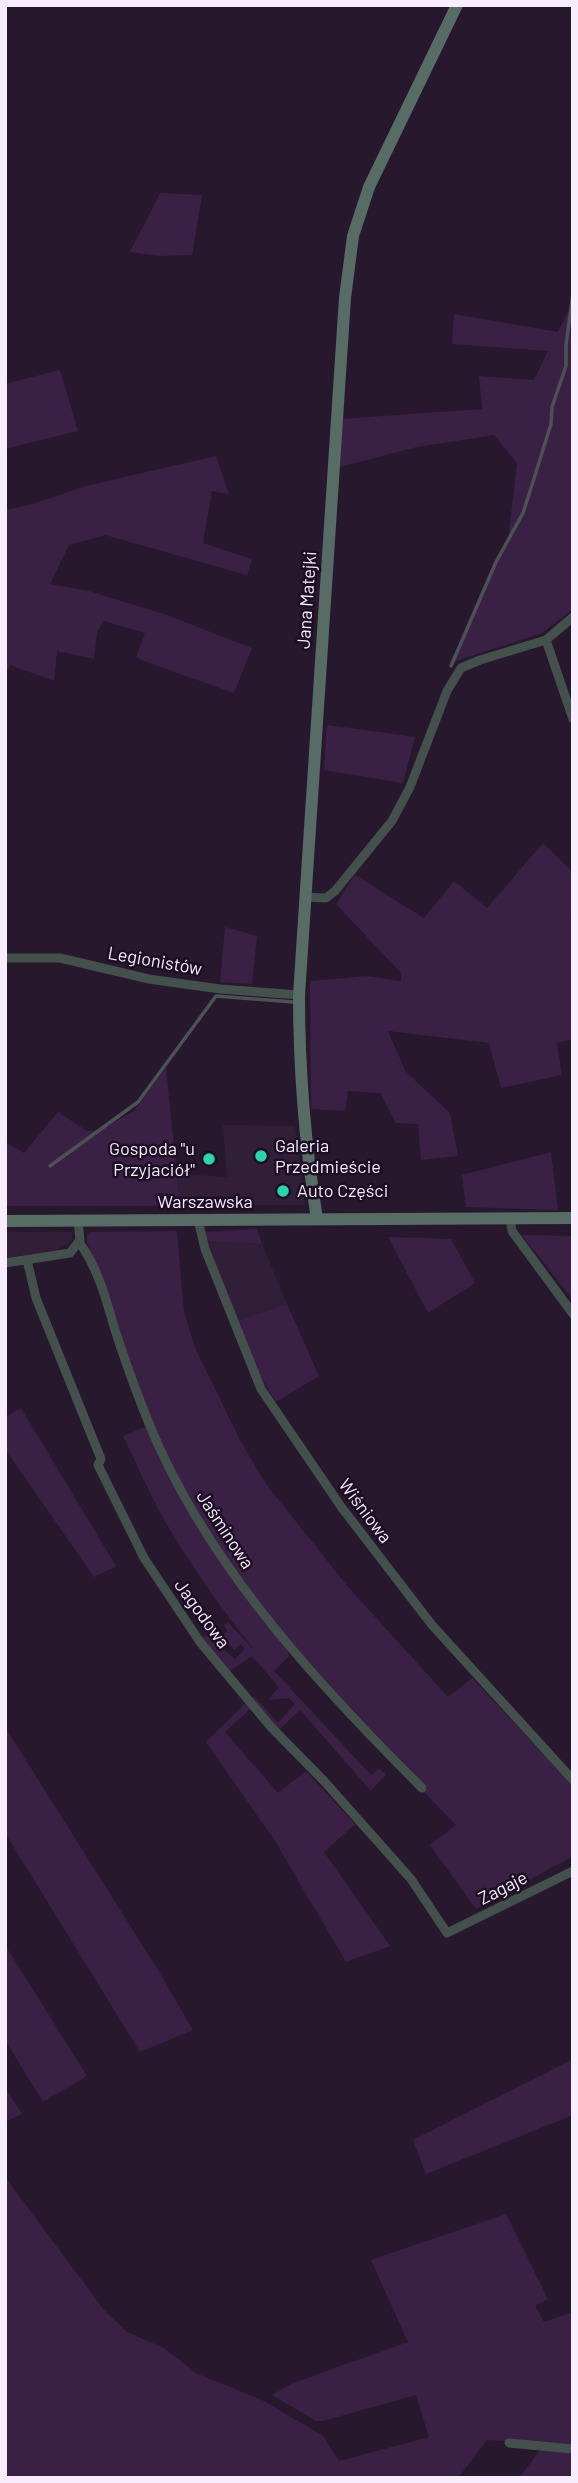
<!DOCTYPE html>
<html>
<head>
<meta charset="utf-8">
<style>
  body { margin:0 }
  #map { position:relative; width:578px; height:2483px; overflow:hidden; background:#27182d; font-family:Barlow,sans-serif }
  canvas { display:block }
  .frame { position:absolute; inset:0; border:7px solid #f7edfc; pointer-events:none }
</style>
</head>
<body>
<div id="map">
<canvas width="578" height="2483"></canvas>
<div class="frame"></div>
</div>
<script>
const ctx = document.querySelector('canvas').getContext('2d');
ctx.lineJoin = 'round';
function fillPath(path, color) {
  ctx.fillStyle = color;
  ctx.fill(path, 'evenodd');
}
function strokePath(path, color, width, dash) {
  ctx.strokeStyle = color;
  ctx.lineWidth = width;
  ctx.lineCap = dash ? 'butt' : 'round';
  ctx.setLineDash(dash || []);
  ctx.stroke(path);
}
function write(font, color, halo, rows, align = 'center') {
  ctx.font = font + ' Barlow,sans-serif';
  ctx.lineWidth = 5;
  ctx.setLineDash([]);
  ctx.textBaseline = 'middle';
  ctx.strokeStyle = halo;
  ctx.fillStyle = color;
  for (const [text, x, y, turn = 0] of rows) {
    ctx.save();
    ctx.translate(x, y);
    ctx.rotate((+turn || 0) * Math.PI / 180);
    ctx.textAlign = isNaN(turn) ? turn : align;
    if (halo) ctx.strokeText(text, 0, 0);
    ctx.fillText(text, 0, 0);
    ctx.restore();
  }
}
const built = new Path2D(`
  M 223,1125 L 295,1126 L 305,1205 L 180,1206 L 177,1174 L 227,1177 Z
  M 5,1232 L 72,1232 L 72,1242 L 57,1250 L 5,1258 Z
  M 207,1241 L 262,1244 L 287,1304 L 237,1321 Z`);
const green = new Path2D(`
  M 160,193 L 202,195 L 192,255 L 158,256 L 130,252 Z
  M 573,302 L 573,609 L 542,633 L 450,663 L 508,541 L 517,463 L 494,435 L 417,447 L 339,467 L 341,419 L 482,409 L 479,376 L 534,380 L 548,351 L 452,344 L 454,314 L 558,332 Z
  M 60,370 L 78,431 L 5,449 L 5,384 Z
  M 216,456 L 229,494 L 212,491 L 203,543 L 252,559 L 247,575 L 105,535 L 69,545 L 50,584 L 89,591 L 164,614 L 252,648 L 234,693 L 141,660 L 136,657 L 145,633 L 104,621 L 97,632 L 94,659 L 57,651 L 54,681 L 10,665 L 5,675 L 5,510 L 33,504 L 86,486 Z
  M 327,725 L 415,737 L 403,783 L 324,770 Z
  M 543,843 L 573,872 L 573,916 L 570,917 L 573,926 L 573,1039 L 557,1043 L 562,1075 L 501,1088 L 489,1043 L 388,1031 L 406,1072 L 450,1113 L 458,1156 L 421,1160 L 418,1124 L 396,1123 L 380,1093 L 348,1091 L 345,1111 L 311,1109 L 310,981 L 366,976 L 401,981 L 401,973 L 336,904 L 355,875 L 424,918 L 454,881 L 487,908 Z
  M 225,927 L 257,936 L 252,984 L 220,982 Z
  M 166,1068 L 180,1206 L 5,1206 L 5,1142 L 24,1153 L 58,1112 L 87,1131 L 99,1131 L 134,1111 Z
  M 551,1152 L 558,1210 L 466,1207 L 462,1175 Z
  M 257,1229 L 262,1244 L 207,1241 L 204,1232 Z
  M 177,1231 L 184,1312 L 196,1350 L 241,1442 L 266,1484 L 349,1588 L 448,1697 L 472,1678 L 573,1786 L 573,1856 L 476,1909 L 430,1845 L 456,1825 L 424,1792 L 427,1787 C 331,1687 237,1594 173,1470 C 136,1397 118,1316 87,1242 L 87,1235 L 90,1232 Z
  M 522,1235 L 573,1236 L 573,1300 Z
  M 388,1237 L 451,1239 L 475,1283 L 428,1313 Z
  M 287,1304 L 319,1376 L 276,1402 L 261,1377 L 237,1321 Z
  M 21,1408 L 116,1566 L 94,1577 L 5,1449 L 5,1417 Z
  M 147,1426 L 193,1520 L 220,1562 L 285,1646 L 289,1656 L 274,1671 L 371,1775 L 379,1769 L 386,1774 L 371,1791 L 300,1710 L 278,1731 L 251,1699 L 254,1696 L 278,1723 L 295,1704 L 289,1698 L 268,1700 L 279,1687 L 252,1656 L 229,1672 L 201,1638 L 206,1635 L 235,1659 L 245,1649 L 241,1644 L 234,1650 L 222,1636 L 227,1631 L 224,1625 L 228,1622 L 256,1652 C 226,1614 197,1575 172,1533 C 153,1502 139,1469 123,1436 Z
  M 246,1702 L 250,1709 L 225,1732 L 278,1793 L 306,1771 L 355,1824 L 324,1852 L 390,1946 L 346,1962 L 275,1841 L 206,1742 Z
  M 5,1727 L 158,1970 L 193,2030 L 140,2052 L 5,1833 Z
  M 5,1945 L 87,2076 L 43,2102 L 5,2040 Z
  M 573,2059 L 573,2115 L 426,2174 L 413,2140 Z
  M 5,2088 L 22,2114 L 5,2122 Z
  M 5,2177 L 104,2310 L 127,2332 L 164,2348 L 196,2373 L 264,2401 L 323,2436 L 339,2461 L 429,2437 L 416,2395 L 323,2421 L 316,2421 L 272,2395 L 293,2383 L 408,2342 L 371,2260 L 506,2214 L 548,2299 L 535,2306 L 544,2322 L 573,2312 L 573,2445 L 487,2440 L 458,2478 L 5,2478 Z
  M 541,2449 L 573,2452 L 573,2478 L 519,2478 Z`);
const stream = new Path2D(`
  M 451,666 L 496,562 L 523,513 L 532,485 L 551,424 L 552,407 L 566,366 L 566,345 L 573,293
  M 50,1166 L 138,1102 L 216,996 L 293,1002`);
const street = new Path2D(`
  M 546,640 L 573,719
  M 305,897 L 326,898 L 335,891 L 392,821 L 410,787 L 447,691 L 461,668 L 480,660 L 546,640 L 573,617
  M 5,958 L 60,958 L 149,979 L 220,989 L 299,995
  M 510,1218 L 512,1231 L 573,1314
  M 198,1220 L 205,1249 L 261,1389 L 342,1508 L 432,1625 L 573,1780
  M 79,1242 C 98,1268 106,1299 115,1330 C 128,1370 143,1411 160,1449 C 220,1579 322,1688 422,1788
  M 27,1260 L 36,1298 L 101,1459 L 98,1465 L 144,1558 L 200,1642 L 271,1727 L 324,1781 L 411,1879 L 447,1933 L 573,1871
  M 5,1263 L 70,1253 L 80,1240 L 78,1220
  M 509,2443 L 573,2449`);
const secondary = new Path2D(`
  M 317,1219 C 305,1144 299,1071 299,995 L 345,298 L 353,236 L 369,187 L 457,5
  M 5,1221 L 573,1218`);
const markers = [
  [261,1156,7,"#2bd5ac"],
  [209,1159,7,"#2bd5ac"],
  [283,1191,7,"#2bd5ac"]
];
const streetNames = [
  ["Jana Matejki",307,600,-86],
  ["Legionistów",155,961,10],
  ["Warszawska",205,1202],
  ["Wiśniowa",365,1511,53],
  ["Jaśminowa",225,1530,57],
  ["Jagodowa",202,1614,54],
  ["Zagaje",503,1888,-27]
];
const poiNames = [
  ["Galeria",275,1146],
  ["Przedmieście",275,1167],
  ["Gospoda \"u",195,1149,"right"],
  ["Przyjaciół\"",195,1170,"right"],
  ["Auto Części",297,1191]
];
fillPath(built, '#311f39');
fillPath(green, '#3b2046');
strokePath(stream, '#4c5254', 3.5);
strokePath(street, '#43504b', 9);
strokePath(secondary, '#566c64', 12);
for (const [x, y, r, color] of markers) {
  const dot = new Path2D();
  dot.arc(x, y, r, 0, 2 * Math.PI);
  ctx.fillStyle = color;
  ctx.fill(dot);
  strokePath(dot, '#1d0f23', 2.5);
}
write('18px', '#f7edfc', '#1d0f23', streetNames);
write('18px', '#f7edfc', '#1d0f23', poiNames, 'left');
</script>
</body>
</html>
